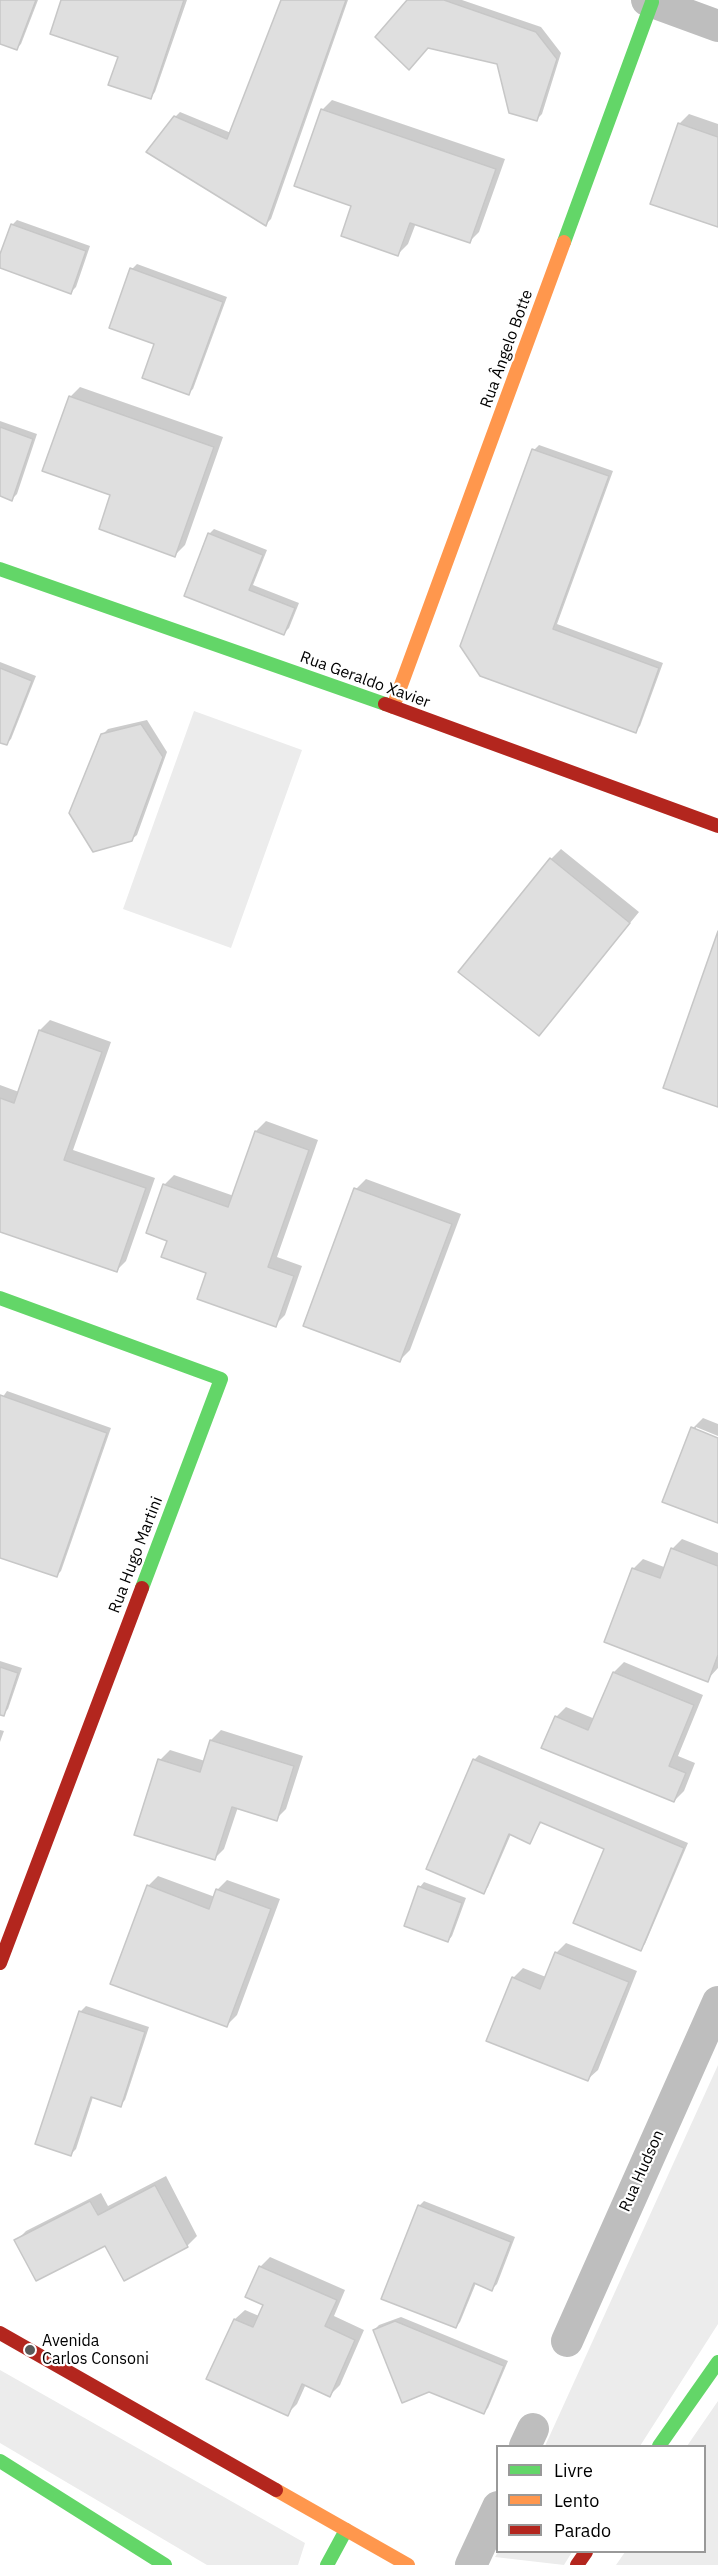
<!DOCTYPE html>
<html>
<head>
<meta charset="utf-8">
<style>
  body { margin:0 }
  #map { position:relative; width:718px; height:2565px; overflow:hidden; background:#fff; font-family:"IBM Plex Sans",sans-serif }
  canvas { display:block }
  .legend { position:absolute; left:496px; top:2445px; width:210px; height:108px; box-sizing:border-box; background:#fff; border:2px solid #999; margin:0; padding:8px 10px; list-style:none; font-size:18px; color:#000 }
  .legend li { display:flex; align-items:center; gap:12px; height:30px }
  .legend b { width:30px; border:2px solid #999 }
</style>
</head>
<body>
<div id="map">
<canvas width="718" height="2565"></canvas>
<ul class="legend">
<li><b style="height:8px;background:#63d668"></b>Livre</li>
<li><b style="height:8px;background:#ff974d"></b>Lento</li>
<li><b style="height:8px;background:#b3261e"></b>Parado</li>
</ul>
</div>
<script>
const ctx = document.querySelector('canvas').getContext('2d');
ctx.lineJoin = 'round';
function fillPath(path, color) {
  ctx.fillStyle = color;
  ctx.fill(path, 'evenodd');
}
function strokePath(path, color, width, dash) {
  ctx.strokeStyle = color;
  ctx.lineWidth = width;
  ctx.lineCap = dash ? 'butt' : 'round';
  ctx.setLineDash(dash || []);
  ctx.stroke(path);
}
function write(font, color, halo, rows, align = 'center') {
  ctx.font = font + ' "IBM Plex Sans",sans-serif';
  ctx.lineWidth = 4.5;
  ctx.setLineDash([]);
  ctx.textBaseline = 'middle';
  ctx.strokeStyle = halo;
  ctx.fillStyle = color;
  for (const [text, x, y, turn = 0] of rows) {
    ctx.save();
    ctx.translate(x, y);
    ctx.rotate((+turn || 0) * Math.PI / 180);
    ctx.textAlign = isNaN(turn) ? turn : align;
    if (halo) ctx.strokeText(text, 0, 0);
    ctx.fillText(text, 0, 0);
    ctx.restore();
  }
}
const green = new Path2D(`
  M 194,711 L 302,750 L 231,948 L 123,909 Z
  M 718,2065 L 718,2324 L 640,2446 L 545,2446 Z
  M 0,2370 L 305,2543 L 298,2565 L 207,2565 L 0,2443 Z
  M 718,2401 L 718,2565 L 616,2565 L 625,2552 L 704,2552 L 704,2446 L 687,2446 Z
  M 498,2552 L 572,2552 L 564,2565 L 495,2557 Z`);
const shadow = new Path2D(`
  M 0,0 L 38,0 L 21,44 L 16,49 L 0,42 Z
  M 63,0 L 187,0 L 155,92 L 151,97 L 120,56 Z
  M 282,0 L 348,0 L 271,219 L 266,224 L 175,117 L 180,112 L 231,133 Z
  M 409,0 L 462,0 L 541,27 L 561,53 L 542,114 L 537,119 L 498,63 L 428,46 Z
  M 332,100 L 505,159 L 479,232 L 469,242 L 416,223 L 408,244 L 398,254 L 353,205 L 322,110 Z
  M 689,114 L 718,124 L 718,226 L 679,124 Z
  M 17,220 L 90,246 L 76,287 L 71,292 L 0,267 L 0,259 L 12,225 Z
  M 137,264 L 227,297 L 193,389 L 188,393 L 156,344 L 132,269 Z
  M 80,387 L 223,437 L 185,545 L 175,555 L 112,494 L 70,397 Z
  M 0,421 L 37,434 L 17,494 L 12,499 L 0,495 Z
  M 539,445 L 613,471 L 557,624 L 663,663 L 640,726 L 635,731 L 481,675 L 534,450 Z
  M 214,529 L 267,550 L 253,585 L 299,603 L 289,628 L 284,633 L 186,595 L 209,534 Z
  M 0,662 L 36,676 L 11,739 L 6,744 L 0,741 Z
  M 147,720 L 167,752 L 137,835 L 131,840 L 103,734 L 108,729 Z
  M 561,849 L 639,912 L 539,1034 L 551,859 Z
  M 50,1020 L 111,1042 L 73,1150 L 155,1178 L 126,1261 L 116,1271 L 0,1230 L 0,1085 L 19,1092 L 40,1030 Z
  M 266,1121 L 318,1140 L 277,1257 L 302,1266 L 285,1315 L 275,1325 L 169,1240 L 164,1185 L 174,1175 L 234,1196 L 256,1131 Z
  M 366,1179 L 461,1214 L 410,1350 L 400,1360 L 356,1189 Z
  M 7,1391 L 111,1428 L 61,1571 L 56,1576 L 0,1556 L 0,1401 Z
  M 703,1418 L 718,1424 L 718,1436 L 696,1427 L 696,1431 L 718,1439 L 718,1521 L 693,1428 Z
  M 682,1539 L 718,1553 L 718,1668 L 707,1680 L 633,1569 L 643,1559 L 664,1567 L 672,1549 Z
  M 0,1661 L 22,1668 L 8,1709 L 3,1714 L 0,1713 Z
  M 624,1662 L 703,1695 L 678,1756 L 695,1763 L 684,1791 L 674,1801 L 556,1717 L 566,1707 L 595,1719 L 614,1672 Z
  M 0,1730 L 4,1731 L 0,1742 Z
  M 221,1730 L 303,1756 L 286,1809 L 276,1819 L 238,1807 L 224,1849 L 214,1859 L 160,1760 L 170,1750 L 205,1761 L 211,1740 Z
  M 479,1755 L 688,1843 L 645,1944 L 640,1949 L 606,1848 L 542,1821 L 530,1842 L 511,1834 L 488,1887 L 484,1892 L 474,1760 Z
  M 158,1876 L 215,1897 L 217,1890 L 227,1880 L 280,1899 L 237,2015 L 227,2025 L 148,1886 Z
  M 424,1882 L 466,1898 L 452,1936 L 448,1941 L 420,1887 Z
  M 566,1943 L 637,1971 L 598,2070 L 588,2079 L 513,1978 L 523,1968 L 546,1977 L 556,1953 Z
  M 86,2006 L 149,2027 L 125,2100 L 120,2105 L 93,2097 L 76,2149 L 71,2154 L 37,2143 L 81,2011 Z
  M 166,2176 L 197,2236 L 187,2246 L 16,2241 L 26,2231 L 101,2193 L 108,2206 Z
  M 424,2201 L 515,2237 L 497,2284 L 492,2289 L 476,2283 L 460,2322 L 456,2327 L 419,2206 Z
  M 270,2257 L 345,2290 L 334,2316 L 364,2330 L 340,2385 L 330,2395 L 306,2384 L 297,2404 L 287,2414 L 208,2379 L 235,2319 L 245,2310 L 259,2316 L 264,2304 L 260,2267 Z
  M 401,2317 L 508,2361 L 488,2408 L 483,2413 L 374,2330 L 379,2325 Z`);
const building = new Path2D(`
  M 0,0 L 36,0 L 17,50 L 0,44 Z
  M 61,0 L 184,0 L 151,99 L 108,85 L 118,57 L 50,34 Z
  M 281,0 L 346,0 L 266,226 L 146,152 L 174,116 L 227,139 Z
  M 407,0 L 444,0 L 536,32 L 557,59 L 537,121 L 509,113 L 497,64 L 428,48 L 409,70 L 375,37 Z
  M 321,109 L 496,169 L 470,243 L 410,223 L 398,256 L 341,236 L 351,206 L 294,186 Z
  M 678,123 L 718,137 L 718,227 L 650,204 Z
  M 11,224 L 86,251 L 71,294 L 0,268 L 0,254 Z
  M 130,268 L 223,302 L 189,395 L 142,378 L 154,344 L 109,328 Z
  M 69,396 L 214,447 L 175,557 L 99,529 L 110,495 L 42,471 Z
  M 0,427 L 33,439 L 12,501 L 0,496 Z
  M 532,449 L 609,476 L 553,629 L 659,668 L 636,733 L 480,676 L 460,646 Z
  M 208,533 L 263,555 L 249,590 L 295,608 L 284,635 L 184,596 Z
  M 0,668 L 32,681 L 7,745 L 0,743 Z
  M 141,724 L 163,757 L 132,841 L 93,852 L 69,813 L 101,734 Z
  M 550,858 L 630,923 L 539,1036 L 458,972 Z
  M 718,931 L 718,1107 L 663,1088 Z
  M 39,1030 L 102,1052 L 64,1160 L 146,1188 L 117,1272 L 0,1232 L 0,1098 L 14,1103 Z
  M 255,1131 L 309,1150 L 268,1267 L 294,1276 L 276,1327 L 197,1299 L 206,1273 L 161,1257 L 167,1241 L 146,1233 L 163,1184 L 228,1207 Z
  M 354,1188 L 452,1224 L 400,1362 L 303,1326 Z
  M 0,1395 L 107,1433 L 57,1577 L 0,1558 Z
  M 691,1427 L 718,1438 L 718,1523 L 662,1502 Z
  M 671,1548 L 718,1566 L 718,1655 L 708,1682 L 604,1642 L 632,1568 L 660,1578 Z
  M 0,1667 L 18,1673 L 4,1716 L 0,1715 Z
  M 613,1672 L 694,1705 L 669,1766 L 686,1773 L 674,1802 L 541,1748 L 555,1716 L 588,1730 Z
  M 210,1740 L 294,1766 L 277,1821 L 232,1807 L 215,1860 L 134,1835 L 158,1759 L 200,1772 Z
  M 473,1759 L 684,1848 L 641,1951 L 573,1923 L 604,1849 L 540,1822 L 530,1844 L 509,1834 L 484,1894 L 426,1869 Z
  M 147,1885 L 209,1909 L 216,1889 L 271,1909 L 227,2027 L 110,1984 Z
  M 418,1886 L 462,1903 L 448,1942 L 404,1926 Z
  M 555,1952 L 629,1982 L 588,2081 L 486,2041 L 512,1977 L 540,1989 Z
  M 79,2011 L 145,2032 L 121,2107 L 91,2097 L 71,2156 L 35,2144 Z
  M 155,2185 L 188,2247 L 124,2281 L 105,2246 L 36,2281 L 14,2240 L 90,2201 L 98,2215 Z
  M 418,2205 L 511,2242 L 492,2291 L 474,2283 L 456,2328 L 381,2299 Z
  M 259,2266 L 337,2300 L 325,2326 L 355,2340 L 330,2397 L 302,2384 L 288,2416 L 206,2379 L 234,2319 L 253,2327 L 263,2305 L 245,2297 Z
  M 395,2321 L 504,2366 L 484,2414 L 429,2392 L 402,2403 L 373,2330 Z`);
const street = new Path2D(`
  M 647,0 L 718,26
  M 567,2341 L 718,2002
  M 525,2446 L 533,2429
  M 471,2565 L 498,2507`);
const fast = new Path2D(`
  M 564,242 L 652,2
  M 0,569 L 385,704
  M 0,1298 L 221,1379 L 142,1588
  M 659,2446 L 718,2362
  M 0,2461 L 165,2565
  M 327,2565 L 346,2530`);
const slow = new Path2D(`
  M 393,707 L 564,242
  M 276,2490 L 408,2565`);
const jam = new Path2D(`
  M 385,704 L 718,826
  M 0,1963 L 142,1588
  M 0,2333 L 276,2490
  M 577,2565 L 586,2552`);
const markers = [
  [30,2350,6,"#595959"]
];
const streetNames = [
  ["Rua Ângelo Botte",507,349,-70],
  ["Rua Geraldo Xavier",365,680,20],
  ["Rua Hugo Martini",136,1555,-69],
  ["Rua Hudson",642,2171,-66]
];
const poiNames = [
  ["Avenida",42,2341],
  ["Carlos Consoni",42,2359]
];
fillPath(green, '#ececec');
fillPath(shadow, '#0003');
fillPath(building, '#dfdfdf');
strokePath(building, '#c7c7c7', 1.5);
strokePath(street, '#bebebe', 32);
strokePath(fast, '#63d668', 14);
strokePath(slow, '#ff974d', 14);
strokePath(jam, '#b3261e', 14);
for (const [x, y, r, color] of markers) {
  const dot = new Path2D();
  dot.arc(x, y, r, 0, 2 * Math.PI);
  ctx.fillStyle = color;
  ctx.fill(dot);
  strokePath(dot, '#fff', 2);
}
write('16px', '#000', '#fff', streetNames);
write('16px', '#000', '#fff', poiNames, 'left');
</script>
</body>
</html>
